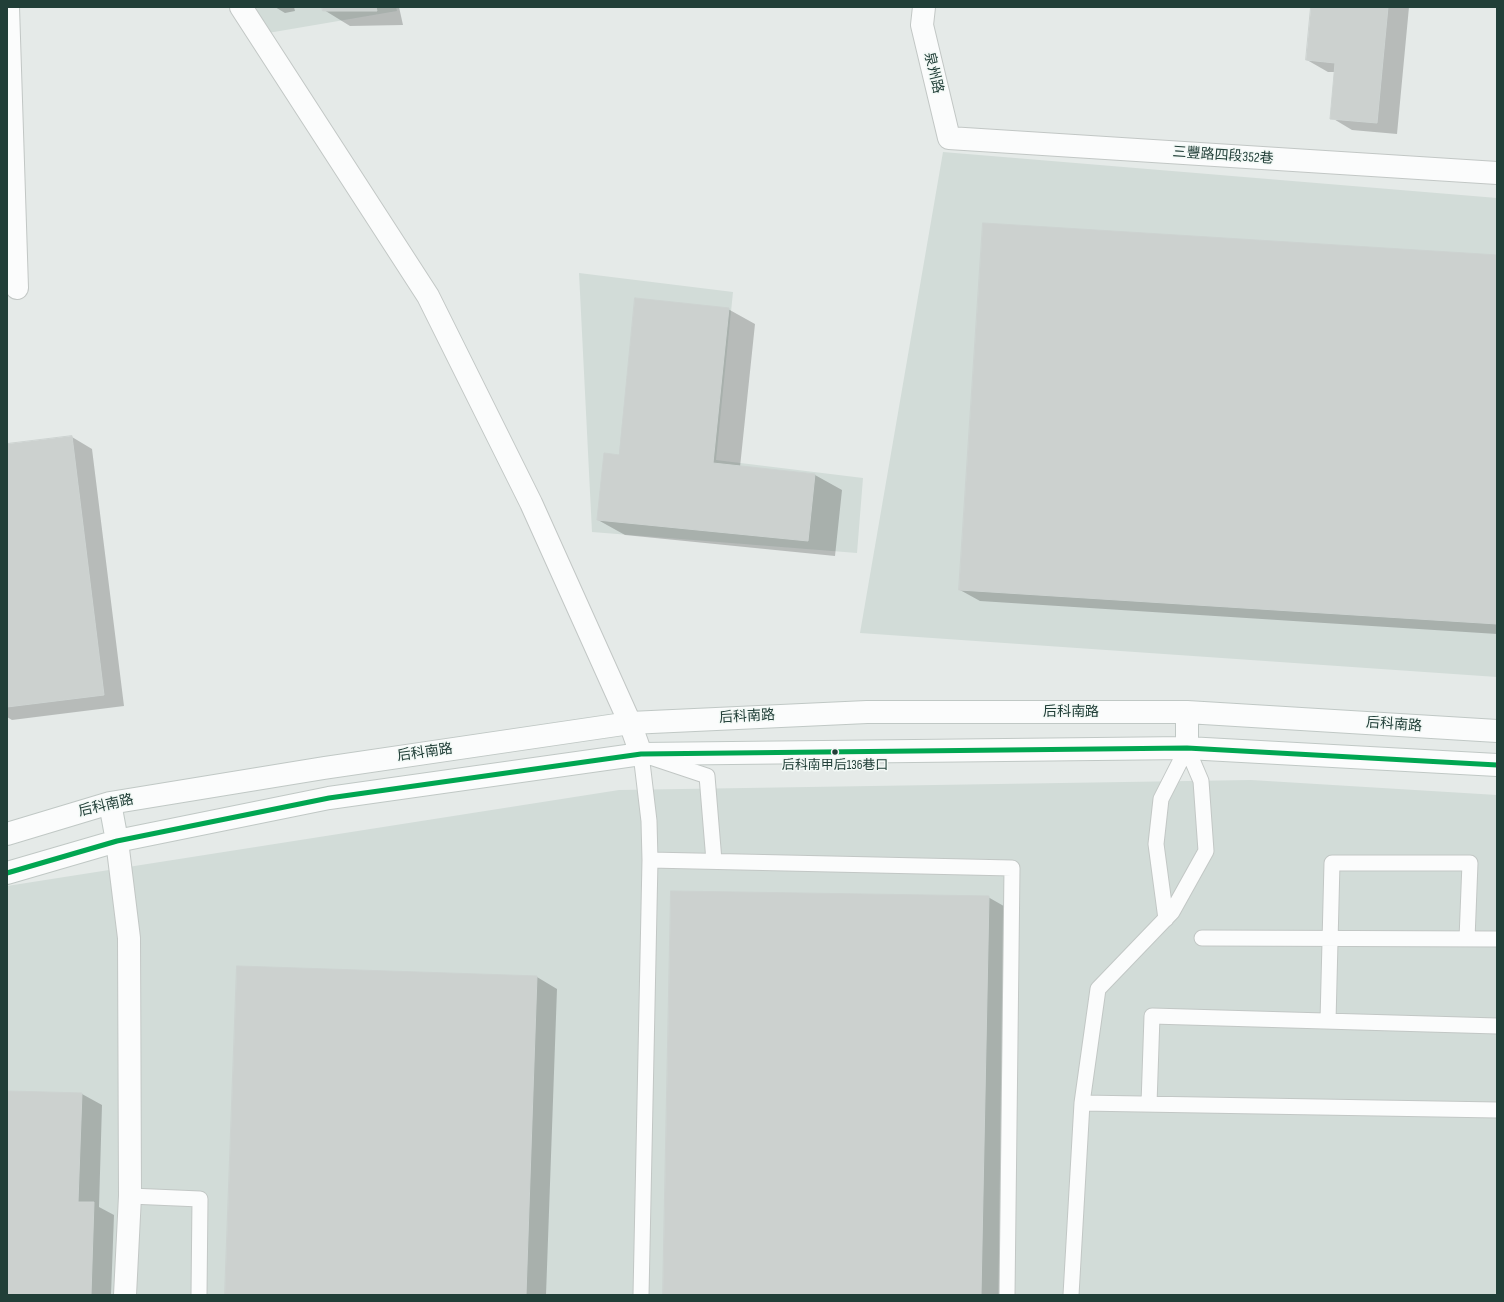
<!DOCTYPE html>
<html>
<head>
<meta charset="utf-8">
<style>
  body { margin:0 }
  #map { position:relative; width:1504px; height:1302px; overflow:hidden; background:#e5eae8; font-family:"Sofia Sans Condensed",sans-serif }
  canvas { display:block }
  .frame { position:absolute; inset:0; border:8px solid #213f38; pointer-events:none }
</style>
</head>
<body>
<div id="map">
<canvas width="1504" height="1302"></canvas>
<div class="frame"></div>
</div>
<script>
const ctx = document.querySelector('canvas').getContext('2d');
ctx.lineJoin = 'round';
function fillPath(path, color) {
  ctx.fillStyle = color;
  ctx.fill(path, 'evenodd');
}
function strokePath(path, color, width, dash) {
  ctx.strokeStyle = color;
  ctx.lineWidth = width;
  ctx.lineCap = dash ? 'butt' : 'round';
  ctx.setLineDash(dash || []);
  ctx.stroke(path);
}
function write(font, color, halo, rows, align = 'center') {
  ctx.font = font + ' "Sofia Sans Condensed","Noto Sans TC",sans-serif';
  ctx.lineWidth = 3;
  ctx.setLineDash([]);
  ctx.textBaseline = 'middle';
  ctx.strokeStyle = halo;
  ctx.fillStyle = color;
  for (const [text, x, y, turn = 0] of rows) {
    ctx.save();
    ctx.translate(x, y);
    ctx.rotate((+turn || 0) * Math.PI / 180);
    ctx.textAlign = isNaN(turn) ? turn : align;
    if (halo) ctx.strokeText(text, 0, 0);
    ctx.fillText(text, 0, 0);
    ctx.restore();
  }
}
const built = new Path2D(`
  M 250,7 L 396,7 L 397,11 L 268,33 Z
  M 943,152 L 1497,198 L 1497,677 L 860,633 Z
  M 579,273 L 733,292 L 716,460 L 863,478 L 857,553 L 592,532 Z
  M 1251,780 L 1497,795 L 1497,1295 L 7,1295 L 7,886 L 619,790 Z`);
const shadow = new Path2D(`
  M 275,7 L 294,7 L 295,11 L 285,13 Z
  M 323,7 L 399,7 L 403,25 L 350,26 L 324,10 Z
  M 1312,7 L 1409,7 L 1397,134 L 1352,130 L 1332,118 L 1336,72 L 1328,72 L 1307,60 Z
  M 1497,256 L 1497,634 L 980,601 L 960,590 Z
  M 728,309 L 755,324 L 740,467 L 815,475 L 842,490 L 835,556 L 625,535 L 598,520 L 620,456 Z
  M 72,437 L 92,449 L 124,706 L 12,720 L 7,717 L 7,445 Z
  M 988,897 L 1009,909 L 1001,1295 L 664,1295 Z
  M 238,967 L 537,977 L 557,989 L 546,1295 L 226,1295 Z
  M 7,1092 L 82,1094 L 102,1105 L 99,1207 L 114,1215 L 111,1295 L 7,1295 Z`);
const building = new Path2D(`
  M 322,7 L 376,7 L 377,11 L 323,11 Z
  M 1311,7 L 1388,7 L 1377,123 L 1330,119 L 1335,63 L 1306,60 Z
  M 983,223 L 1497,255 L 1497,624 L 959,590 Z
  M 635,298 L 729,308 L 713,463 L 815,474 L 808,541 L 597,520 L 604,453 L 619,455 Z
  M 72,436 L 104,695 L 7,707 L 7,444 Z
  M 671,891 L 989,896 L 981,1295 L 663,1295 Z
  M 237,966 L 537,976 L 526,1295 L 225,1295 Z
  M 7,1091 L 82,1093 L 78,1202 L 94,1202 L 91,1295 L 7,1295 Z`);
const lane = new Path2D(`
  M 650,860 L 1012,868 L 1007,1295
  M 1166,919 L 1156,844 L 1161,799 L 1187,748
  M 1202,938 L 1497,939
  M 1328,1021 L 1332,863 L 1470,863 L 1467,939
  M 1082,1103 L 1497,1110
  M 1149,1104 L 1152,1016 L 1497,1026
  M 130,1196 L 200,1199 L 199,1295
  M 641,1295 L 650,860 L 649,821 L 641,754 L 707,776 L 714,861
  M 1071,1295 L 1082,1103 L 1098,989 L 1172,912 L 1206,851 L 1201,781 L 1187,748`);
const street = new Path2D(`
  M 8,7 L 17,288
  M 241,7 L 428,296 L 531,503 L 630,723 L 641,754
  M 924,7 L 922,25 L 949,138 L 1497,173
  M 117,841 L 129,938 L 130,1196 L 125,1295`);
const secondary = new Path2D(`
  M 1187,712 L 1187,748
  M 110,803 L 117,841
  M 7,834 L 110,803 L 324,768 L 630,723 L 867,712 L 1187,712 L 1497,731
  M 7,873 L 117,841 L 329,798 L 641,754 L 1187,748 L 1497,765`);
const bus1 = new Path2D(`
  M 7,873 L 117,841 L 329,798 L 641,754 L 1187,748 L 1497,765`);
const markers = [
  [835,752,3.5,"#213f38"]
];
const busNames = [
  ["后科南甲后136巷口",835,766]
];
const streetNames = [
  ["泉州路",933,73,77],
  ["三豐路四段352巷",1223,156,4],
  ["后科南路",1071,712],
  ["后科南路",747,717,-3],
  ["后科南路",1394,725,4],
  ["后科南路",425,753,-8],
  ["后科南路",106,806,-13]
];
fillPath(built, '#d2dcd8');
fillPath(shadow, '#0003');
fillPath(building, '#ccd1cf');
strokePath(building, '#cdd3d1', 1);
strokePath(lane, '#c2c7c5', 17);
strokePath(street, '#c2c7c5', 24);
strokePath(secondary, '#c0c8c5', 24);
strokePath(lane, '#fbfcfc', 15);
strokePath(street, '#fbfcfc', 22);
strokePath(secondary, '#fbfcfc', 22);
strokePath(bus1, '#00a651', 5);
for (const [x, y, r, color] of markers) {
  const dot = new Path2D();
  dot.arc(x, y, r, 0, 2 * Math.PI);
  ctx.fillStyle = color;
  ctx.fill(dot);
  strokePath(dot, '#f3f9f6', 1.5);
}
write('13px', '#213f38', '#f3f9f6', busNames);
write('14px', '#213f38', '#f3f9f6', streetNames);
</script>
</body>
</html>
